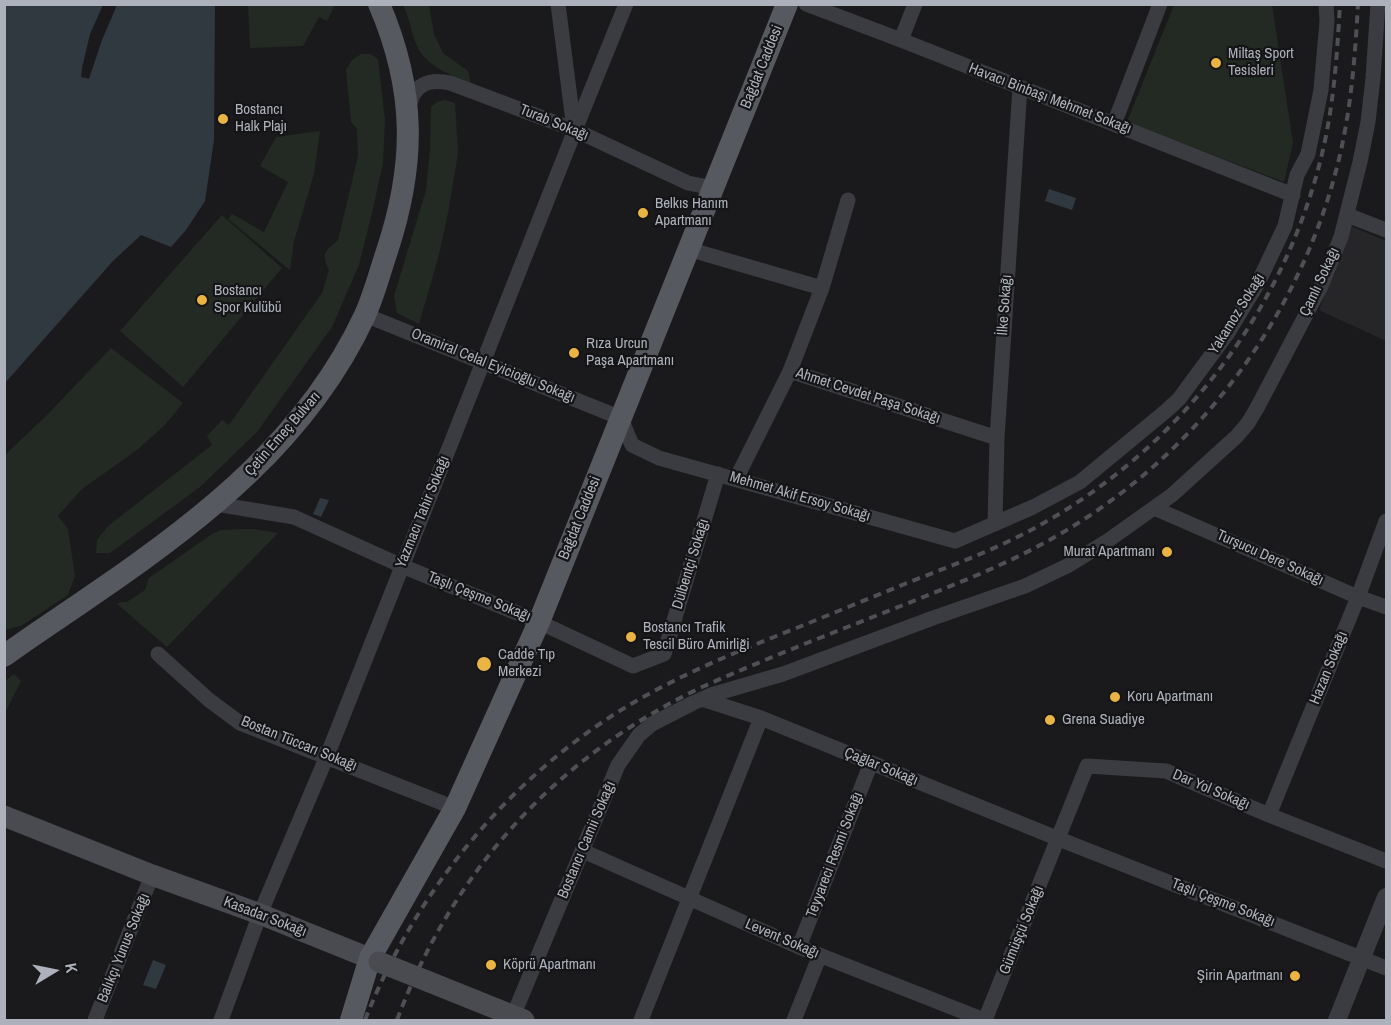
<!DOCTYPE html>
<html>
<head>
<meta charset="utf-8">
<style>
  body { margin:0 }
  #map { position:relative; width:1391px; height:1025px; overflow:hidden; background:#1a1a1c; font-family:"Archivo Narrow",sans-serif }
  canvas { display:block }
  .frame { position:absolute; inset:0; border:6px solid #adb1bb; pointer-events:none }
  .north { position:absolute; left:24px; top:941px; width:60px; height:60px; -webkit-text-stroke:4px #151517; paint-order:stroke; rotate:80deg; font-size:16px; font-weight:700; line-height:24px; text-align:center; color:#adb1bb }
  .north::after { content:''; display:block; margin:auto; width:21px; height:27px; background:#adb1bb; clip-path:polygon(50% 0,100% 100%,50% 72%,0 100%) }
</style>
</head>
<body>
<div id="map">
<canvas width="1391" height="1025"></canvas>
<div class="frame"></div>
<div class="north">K</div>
</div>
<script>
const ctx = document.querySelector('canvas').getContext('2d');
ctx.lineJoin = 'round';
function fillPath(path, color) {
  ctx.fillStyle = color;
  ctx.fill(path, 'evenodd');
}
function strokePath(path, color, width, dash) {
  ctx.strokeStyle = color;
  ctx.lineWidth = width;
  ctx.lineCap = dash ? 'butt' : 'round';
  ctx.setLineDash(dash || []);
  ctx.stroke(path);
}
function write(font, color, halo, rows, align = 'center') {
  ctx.font = font + ' "Archivo Narrow",sans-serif';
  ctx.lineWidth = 4.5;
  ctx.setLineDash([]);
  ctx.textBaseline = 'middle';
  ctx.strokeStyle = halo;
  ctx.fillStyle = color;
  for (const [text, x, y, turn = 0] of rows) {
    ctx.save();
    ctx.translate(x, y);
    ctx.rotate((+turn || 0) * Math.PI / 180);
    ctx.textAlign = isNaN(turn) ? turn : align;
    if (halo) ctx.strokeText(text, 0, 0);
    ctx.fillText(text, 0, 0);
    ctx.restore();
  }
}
const built = new Path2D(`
  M 1351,226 L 1386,241 L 1386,341 L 1319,310 Z`);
const green = new Path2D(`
  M 248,5 L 248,4 L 335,5 L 327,21 L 319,17 L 303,46 L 250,48 Z
  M 403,5 L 429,5 L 434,34 L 443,53 L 468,71 L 471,84 C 452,75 430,68 419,50 C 412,37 410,19 403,5 Z
  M 1174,5 L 1272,5 L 1293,143 L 1284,182 L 1127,122 Z
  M 361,54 L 371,54 L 378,59 L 385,120 L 383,163 L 373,209 L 359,265 L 332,327 L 257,432 L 200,487 L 110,553 L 96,553 L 97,540 L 108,526 L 212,445 L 207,436 L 222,420 L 229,425 L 322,293 L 329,270 C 321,253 325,251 338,240 L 358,156 L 357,129 L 351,122 L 346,70 L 352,60 Z
  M 445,100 L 455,103 L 458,153 L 449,208 L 439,255 L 419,324 L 397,313 L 394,296 L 426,190 L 430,149 L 431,107 L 437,102 Z
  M 320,131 L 314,174 L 294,241 L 290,270 L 228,219 L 232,214 L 264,232 L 288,182 L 260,166 L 276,137 Z
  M 222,215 L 282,268 L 183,387 L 120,331 Z
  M 111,348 L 183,403 L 164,426 L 137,450 L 82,489 L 58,516 L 68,529 L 75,576 L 68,595 L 21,626 L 5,630 L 5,455 L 48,414 Z
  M 243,529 L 254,529 L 278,533 L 167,647 L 117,604 L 121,602 L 127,602 L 145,590 L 149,578 L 212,534 L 221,530 Z
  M 14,674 L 21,681 L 5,713 L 5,681 Z`);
const water = new Path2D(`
  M 5,5 L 215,5 L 214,140 L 205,201 L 186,230 L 171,247 L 141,235 L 113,261 L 5,383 Z
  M 1049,189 L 1076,198 L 1072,210 L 1045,201 Z
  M 320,498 L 329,500 L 321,517 L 313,514 Z
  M 153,960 L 166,965 L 156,989 L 143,985 Z`);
const pier = new Path2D(`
  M 103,5 L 117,5 L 102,40 L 89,79 L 81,77 L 82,68 L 90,34 Z`);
const minor = new Path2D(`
  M 558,4 L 574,129
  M 806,4 L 901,40 L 1293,195
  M 901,40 L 915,4
  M 408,110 C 410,105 411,99 413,95 C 422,80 436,80 450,83 L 575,130 L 688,183 L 713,188
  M 1114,124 L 1160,4
  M 848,200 L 822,288 L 790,371 L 997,438
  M 1347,215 L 1386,230
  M 688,249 L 822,288
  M 365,315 L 621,418 L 632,445 L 659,458 L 955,541 L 1033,507 L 1080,482 L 1166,411 L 1179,399 L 1227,334 L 1258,283 L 1285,226 L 1297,175 L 1308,154 L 1321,90 L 1327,21 L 1326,4
  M 736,479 L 790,371
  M 216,504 L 294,517 L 402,566 L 539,622 L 633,666 L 664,654 L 718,474
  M 1154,508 L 1358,597 L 1386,607
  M 995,524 L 997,438 L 1020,87
  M 158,654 L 209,700 L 240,723 L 455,808
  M 702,699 L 761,718 L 1059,839 L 1386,968
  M 1269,815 L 1358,597 L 1386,521
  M 583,851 L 799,947 L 984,1020
  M 799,947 L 871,763
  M 513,1016 L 618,765 L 639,735 L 652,724 L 693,703 L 711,695 L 783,674 L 933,618 L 1025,586 L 1067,566 L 1106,542 L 1172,495 L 1237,436 L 1248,423 L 1257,408 L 1321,286 L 1341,237 L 1360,162 L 1368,122 L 1373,78 L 1378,4
  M 95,1020 L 152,875
  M 221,1020 L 260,914 L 327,756 L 575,130 L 626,4
  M 641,1020 L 761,718
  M 794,1020 L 820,955
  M 985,1020 L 1087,766 L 1166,771 L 1269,815 L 1386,861`);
const tertiary = new Path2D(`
  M 1337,1020 L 1386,897`);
const secondary = new Path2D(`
  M 4,816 L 152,875 L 260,914 L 379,962
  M 427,981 L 524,1020`);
const primary = new Path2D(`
  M 4,656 C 34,634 64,615 94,594 C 203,520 308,438 365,315 C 374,295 380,272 387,251 C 416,163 416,90 379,4
  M 351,1020 L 370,958 L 455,808 L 539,622 L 787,4`);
const rail = new Path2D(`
  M 365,1020 C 416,890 510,776 631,704 C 677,677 726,656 774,637 C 819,619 863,601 907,583 C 940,570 973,558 1005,543 C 1163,469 1281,324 1322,154 C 1334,104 1337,55 1340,4
  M 397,1020 C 453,870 556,757 702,687 C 774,655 848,627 921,598 C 966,580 1011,562 1053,538 C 1194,459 1299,320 1338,163 C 1351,111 1355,58 1358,4`);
const secondaryBridge = new Path2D(`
  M 379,962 L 427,981`);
const markers = [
  [1216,63,6,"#eab444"],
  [223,119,6,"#eab444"],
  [643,213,6,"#eab444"],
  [202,300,6,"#eab444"],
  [574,353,6,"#eab444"],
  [1167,552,6,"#eab444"],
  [631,637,6,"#eab444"],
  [484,664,8,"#eab444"],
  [1115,697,6,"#eab444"],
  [1050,720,6,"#eab444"],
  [491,965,6,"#eab444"],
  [1295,976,6,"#eab444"]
];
const poiNames = [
  ["Miltaş Sport",1228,54],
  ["Tesisleri",1228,71],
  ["Bostancı",235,110],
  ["Halk Plajı",235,127],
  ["Belkıs Hanım",655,204],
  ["Apartmanı",655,221],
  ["Bostancı",214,291],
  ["Spor Kulübü",214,308],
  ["Rıza Urcun",586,344],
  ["Paşa Apartmanı",586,361],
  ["Murat Apartmanı",1155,552,"right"],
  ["Bostancı Trafik",643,628],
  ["Tescil Büro Amirliği",643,645],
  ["Cadde Tıp",498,655],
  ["Merkezi",498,672],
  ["Koru Apartmanı",1127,697],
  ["Grena Suadiye",1062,720],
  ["Köprü Apartmanı",503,965],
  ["Şirin Apartmanı",1283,976,"right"]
];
const streetNames = [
  ["Bağdat Caddesi",762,67,-68],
  ["Havacı Binbaşı Mehmet Sokağı",1050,99,21],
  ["Turab Sokağı",554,123,22],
  ["Çamlı Sokağı",1320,282,-65],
  ["İlke Sokağı",1005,305,-86],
  ["Yakamoz Sokağı",1237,314,-58],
  ["Oramiral Celal Eyicioğlu Sokağı",493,366,22],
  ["Ahmet Cevdet Paşa Sokağı",868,396,18],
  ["Çetin Emeç Bulvarı",283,434,-49],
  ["Mehmet Akif Ersoy Sokağı",800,497,16],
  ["Yazmacı Tahir Sokağı",423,512,-68],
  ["Bağdat Caddesi",580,518,-68],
  ["Turşucu Dere Sokağı",1270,558,24],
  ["Dülbentçi Sokağı",691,564,-73],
  ["Taşlı Çeşme Sokağı",479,597,22],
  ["Hazan Sokağı",1329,668,-68],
  ["Bostan Tüccarı Sokağı",299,744,22],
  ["Çağlar Sokağı",881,767,22],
  ["Dar Yol Sokağı",1211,790,23],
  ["Bostancı Camii Sokağı",587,840,-67],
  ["Teyyareci Resmi Sokağı",835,855,-69],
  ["Taşlı Çeşme Sokağı",1223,903,21],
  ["Kasadar Sokağı",265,917,21],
  ["Gümüşçü Sokağı",1022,930,-68],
  ["Levent Sokağı",782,939,23],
  ["Balıkçı Yunus Sokağı",124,948,-68]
];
fillPath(built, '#262629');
fillPath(green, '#222a23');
fillPath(water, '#303940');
fillPath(pier, '#1a1a1c');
strokePath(minor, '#3b3c41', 15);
strokePath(tertiary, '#3b3c41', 18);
strokePath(secondary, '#494b51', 21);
strokePath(primary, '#575960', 22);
strokePath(rail, '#4e5056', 4, [8, 6]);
strokePath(secondaryBridge, '#494b51', 21);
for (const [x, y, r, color] of markers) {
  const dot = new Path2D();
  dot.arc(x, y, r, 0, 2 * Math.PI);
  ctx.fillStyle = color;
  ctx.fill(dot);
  strokePath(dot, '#151517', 2);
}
write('15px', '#adb1bb', '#151517', poiNames, 'left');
write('15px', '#adb1bb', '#151517', streetNames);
</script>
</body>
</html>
